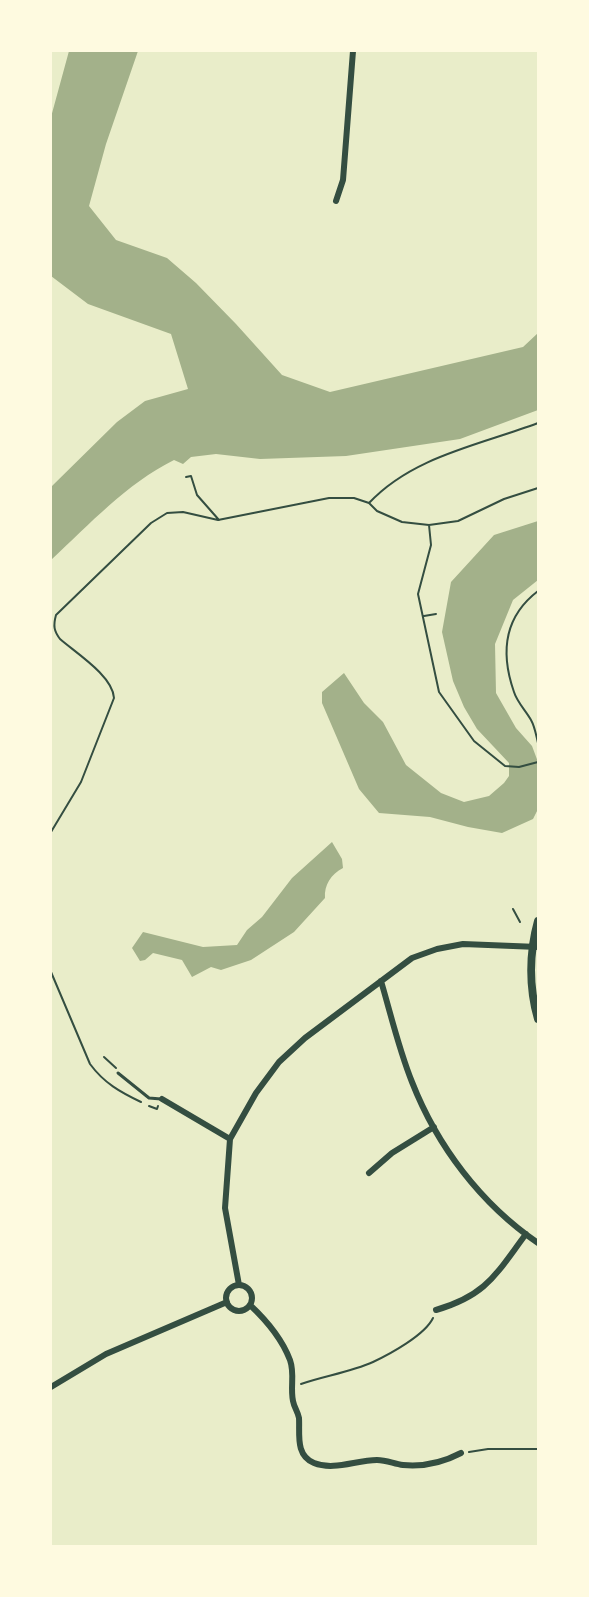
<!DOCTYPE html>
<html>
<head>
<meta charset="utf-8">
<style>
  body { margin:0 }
  #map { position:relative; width:589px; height:1597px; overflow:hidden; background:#e9edc9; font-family:"DejaVu Sans",sans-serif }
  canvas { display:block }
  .frame { position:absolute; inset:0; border:52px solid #fefae0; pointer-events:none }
</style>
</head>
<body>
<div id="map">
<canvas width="589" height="1597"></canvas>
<div class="frame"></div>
</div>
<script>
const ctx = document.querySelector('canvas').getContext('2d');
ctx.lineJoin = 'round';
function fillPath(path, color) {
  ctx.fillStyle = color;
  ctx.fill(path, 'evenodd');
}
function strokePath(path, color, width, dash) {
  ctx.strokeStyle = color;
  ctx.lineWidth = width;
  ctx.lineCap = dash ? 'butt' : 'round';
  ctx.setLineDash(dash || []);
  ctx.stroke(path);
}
const water = new Path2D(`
  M 69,51 L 138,51 L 106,144 L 89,206 L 116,240 L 167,258 L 196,283 L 236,324 L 282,375 L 330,392 L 523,347 L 538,333 L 538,410 L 460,439 L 346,456 L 260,459 L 216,454 L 191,457 L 183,464 L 174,460 C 126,484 90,524 51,560 L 51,487 L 117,422 L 145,401 L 188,389 L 171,334 L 88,304 L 51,276 L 51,117 Z
  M 538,521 L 538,580 L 513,600 L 495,644 L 496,693 L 516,728 L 532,746 L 538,762 L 538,809 L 533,819 L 502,833 L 468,827 L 430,817 L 379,813 L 359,789 L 322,703 L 322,692 L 344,673 L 364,703 L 383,722 L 406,765 L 441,793 L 464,802 L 489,796 L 504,783 L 509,776 L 509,763 L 477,729 L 464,707 L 453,681 L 442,632 L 451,582 L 494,535 Z
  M 332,842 L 342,859 L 343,868 C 331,874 324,885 325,898 L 294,932 L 251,960 L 221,970 L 211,967 L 192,977 L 182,960 L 153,953 L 145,960 L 140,961 L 132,948 L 143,932 L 203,947 L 237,945 L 247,930 L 262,917 L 292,878 Z`);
const path = new Path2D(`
  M 186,477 L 191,476 L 197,495 L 219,520
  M 369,503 C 413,456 480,445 538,423
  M 429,525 L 431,545 L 418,594 L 439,692 L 474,741 L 505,766 L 519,767 L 538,762
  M 538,591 C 504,617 500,652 514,692 C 517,702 526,711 531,720 C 535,727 536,735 538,743
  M 424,616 L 436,614
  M 51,832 L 81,782 L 114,698 C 113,676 76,653 60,639 C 54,631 53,626 56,615 L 151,523 L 167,513 L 183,512 L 218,520 L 329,498 L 354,498 L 369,503 L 377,511 L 402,522 L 429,525 L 458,521 L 504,499 L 538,488
  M 513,909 L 520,922
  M 51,972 L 90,1064 C 104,1083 120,1092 141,1102
  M 104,1057 L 116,1068
  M 149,1106 L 157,1109 L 158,1106
  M 301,1384 C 324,1376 351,1372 373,1362 C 390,1354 425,1335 433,1318
  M 469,1452 L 488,1449 L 538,1449`);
const service = new Path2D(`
  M 118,1073 L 149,1098 L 161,1099`);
const minor = new Path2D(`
  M 336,201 L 343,180 L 353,51
  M 381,981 C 391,1015 399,1050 412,1082 C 437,1146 481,1204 538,1243
  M 162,1099 L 230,1139
  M 369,1173 L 392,1153 L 434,1127
  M 239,1285 L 225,1208 L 230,1139 L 256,1093 L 279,1062 L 305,1038 L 412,958 L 437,949 L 463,944 L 538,947
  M226 1298a13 13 0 1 1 26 0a13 13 0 1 1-26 0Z
  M 250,1305 C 266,1320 282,1339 290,1360 C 295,1374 290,1387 293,1401 C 294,1407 298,1412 299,1418 C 300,1434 295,1455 314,1463 C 334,1471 356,1460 377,1460 C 387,1460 394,1464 403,1465 C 424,1467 442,1463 461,1453
  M 436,1310 C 487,1295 496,1274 526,1234
  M 51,1387 L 106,1354 L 227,1302`);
const tertiary = new Path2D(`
  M 538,921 C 529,953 529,988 538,1019`);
fillPath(water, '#a3b18a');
strokePath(path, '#344e41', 2);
strokePath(service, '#344e41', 3);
strokePath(minor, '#344e41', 6);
strokePath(tertiary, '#344e41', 8);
</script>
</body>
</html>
